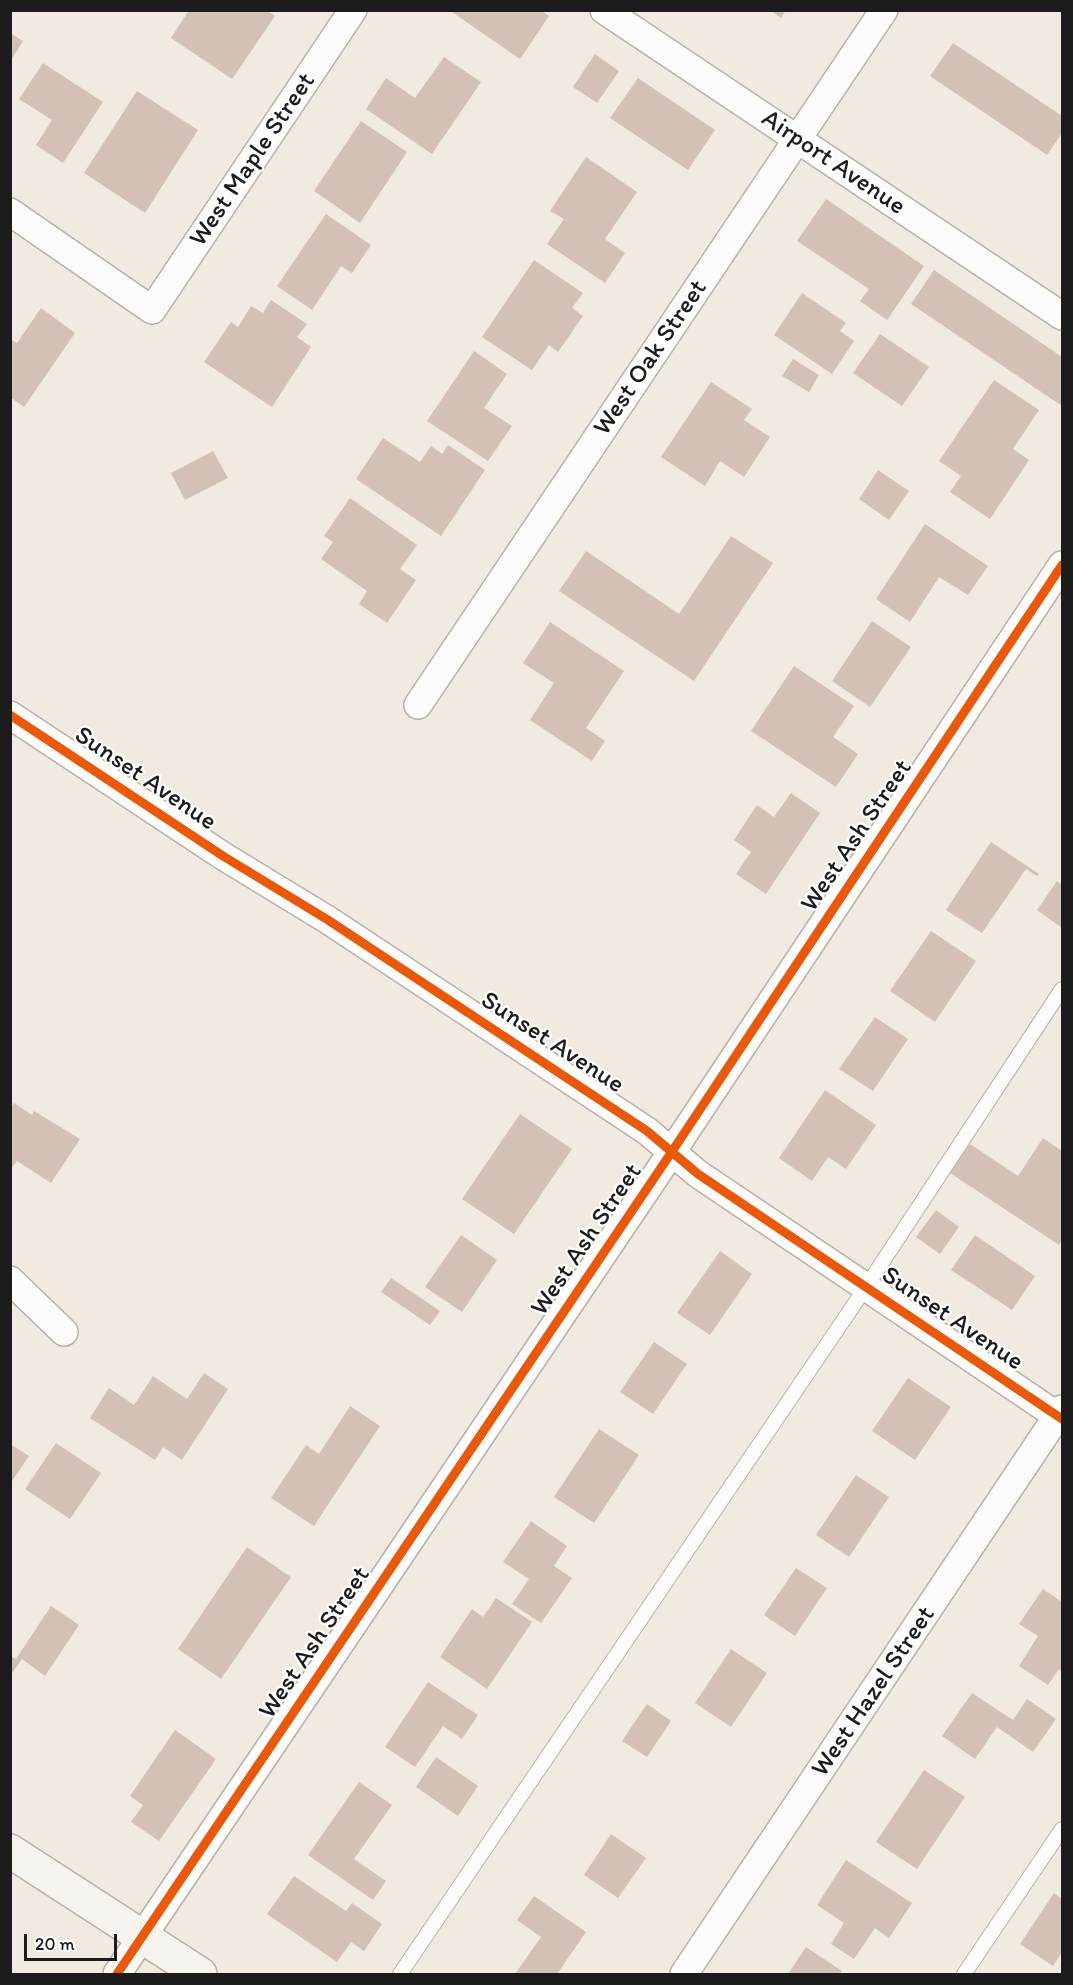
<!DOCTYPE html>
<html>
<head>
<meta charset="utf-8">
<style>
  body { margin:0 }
  #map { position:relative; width:1073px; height:1985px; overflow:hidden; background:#f1eae0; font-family:Itim,sans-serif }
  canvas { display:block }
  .frame { position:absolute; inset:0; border:12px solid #1c1c1c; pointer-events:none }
  .scale { position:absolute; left:24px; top:1934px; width:93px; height:27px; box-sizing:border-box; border:3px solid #1c1c1c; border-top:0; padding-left:8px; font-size:18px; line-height:21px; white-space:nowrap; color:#1c1c1c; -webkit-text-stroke:4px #fff; paint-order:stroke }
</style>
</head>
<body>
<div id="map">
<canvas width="1073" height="1985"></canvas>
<div class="frame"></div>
<div class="scale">20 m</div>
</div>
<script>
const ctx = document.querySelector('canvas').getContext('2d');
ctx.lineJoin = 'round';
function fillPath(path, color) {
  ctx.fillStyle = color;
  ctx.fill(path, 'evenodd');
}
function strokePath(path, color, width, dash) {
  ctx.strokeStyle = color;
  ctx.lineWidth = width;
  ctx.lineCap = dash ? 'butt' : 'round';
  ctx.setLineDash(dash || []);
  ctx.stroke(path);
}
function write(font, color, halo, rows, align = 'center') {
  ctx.font = font + ' Itim,sans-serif';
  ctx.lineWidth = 4.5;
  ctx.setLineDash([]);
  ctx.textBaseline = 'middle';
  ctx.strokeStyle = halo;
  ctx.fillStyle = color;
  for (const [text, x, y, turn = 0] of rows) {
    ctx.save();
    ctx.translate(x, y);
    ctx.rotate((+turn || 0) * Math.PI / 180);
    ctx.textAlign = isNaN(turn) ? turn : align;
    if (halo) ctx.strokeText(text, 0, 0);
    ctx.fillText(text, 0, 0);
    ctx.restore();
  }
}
const building = new Path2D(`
  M 189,10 L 267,10 L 275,16 L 232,79 L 171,38 Z
  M 449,10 L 540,10 L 549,16 L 520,59 Z
  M 770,10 L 786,10 L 781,18 Z
  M 10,33 L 23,41 L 10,62 Z
  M 953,43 L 1062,116 L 1062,133 L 1047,155 L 930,76 Z
  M 595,54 L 619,71 L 597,103 L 573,87 Z
  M 444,57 L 481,82 L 432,154 L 366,109 L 386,78 L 415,98 Z
  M 43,63 L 103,102 L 63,163 L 36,145 L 52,120 L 19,99 Z
  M 638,78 L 715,130 L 688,170 L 610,118 Z
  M 137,91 L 198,130 L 145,213 L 84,173 Z
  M 361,121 L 407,152 L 360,223 L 314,191 Z
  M 586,157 L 637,192 L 605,239 L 625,253 L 605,283 L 547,244 L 564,219 L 550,211 Z
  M 826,199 L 924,266 L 887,320 L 860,301 L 869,289 L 797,241 Z
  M 326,214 L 371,245 L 352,273 L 341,266 L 312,310 L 277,286 Z
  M 534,260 L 583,293 L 572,308 L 583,316 L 558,352 L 549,345 L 532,370 L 482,337 Z
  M 934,270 L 1062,357 L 1062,406 L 911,304 Z
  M 802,293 L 846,323 L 840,331 L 854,341 L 832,374 L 774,335 Z
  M 271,300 L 307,324 L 297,337 L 311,347 L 272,407 L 204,362 L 231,322 L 238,327 L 251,306 L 263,313 Z
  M 41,308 L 75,333 L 24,407 L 10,397 L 10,339 L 17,343 Z
  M 880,334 L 929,367 L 902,406 L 853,373 Z
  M 474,351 L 507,374 L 484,408 L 512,426 L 488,461 L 427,421 Z
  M 793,359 L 819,375 L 809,392 L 782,376 Z
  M 994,380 L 1039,410 L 1013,449 L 1029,460 L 990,519 L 950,492 L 961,476 L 939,461 Z
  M 711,382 L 752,409 L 744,420 L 770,437 L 744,477 L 720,461 L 705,486 L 661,457 Z
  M 383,438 L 420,462 L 431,446 L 442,454 L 448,445 L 485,470 L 441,536 L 356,479 Z
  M 213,451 L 228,478 L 185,500 L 171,473 Z
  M 878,470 L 909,491 L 889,520 L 859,499 Z
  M 350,498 L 417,545 L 400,569 L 416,580 L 387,623 L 359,604 L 367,591 L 321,559 L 333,542 L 324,536 Z
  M 925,524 L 988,566 L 968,595 L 939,577 L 910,622 L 876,599 Z
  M 731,536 L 773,563 L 694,681 L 559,591 L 586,551 L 679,614 Z
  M 872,621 L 911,647 L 870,707 L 832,681 Z
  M 550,622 L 624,671 L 586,728 L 605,741 L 592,761 L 530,720 L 554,683 L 523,663 Z
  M 794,666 L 854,706 L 833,737 L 858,754 L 836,787 L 751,731 Z
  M 791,793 L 820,813 L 766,894 L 736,874 L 751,852 L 734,840 L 757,805 L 774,817 Z
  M 991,842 L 1039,874 L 1037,876 L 1026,869 L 982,933 L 946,910 Z
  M 1057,881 L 1062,885 L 1062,928 L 1037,910 Z
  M 931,931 L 976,961 L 935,1022 L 890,991 Z
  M 875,1017 L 908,1039 L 873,1091 L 839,1069 Z
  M 825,1090 L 876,1125 L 846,1169 L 828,1157 L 812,1181 L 779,1158 Z
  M 14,1103 L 32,1115 L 34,1111 L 80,1139 L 51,1183 L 17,1161 L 10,1170 L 10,1108 Z
  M 520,1114 L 572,1149 L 514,1234 L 462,1199 Z
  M 1043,1138 L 1062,1151 L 1062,1239 L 1059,1245 L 950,1173 L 970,1144 L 1018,1176 Z
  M 936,1210 L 959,1227 L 940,1254 L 916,1237 Z
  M 461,1235 L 497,1260 L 462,1312 L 425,1287 Z
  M 975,1235 L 1035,1276 L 1012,1310 L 951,1270 Z
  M 720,1251 L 752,1274 L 710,1335 L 677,1313 Z
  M 391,1278 L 440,1311 L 430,1325 L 381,1292 Z
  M 654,1342 L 687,1364 L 653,1414 L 620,1392 Z
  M 204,1373 L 228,1389 L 182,1460 L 163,1447 L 155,1460 L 90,1418 L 109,1388 L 134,1405 L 153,1376 L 187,1399 Z
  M 908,1378 L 951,1407 L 915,1460 L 872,1431 Z
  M 350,1406 L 380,1426 L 314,1526 L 271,1498 L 306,1445 L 319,1454 Z
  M 599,1429 L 639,1455 L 594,1523 L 554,1497 Z
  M 56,1443 L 101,1473 L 70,1519 L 25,1489 Z
  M 10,1444 L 29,1456 L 10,1484 Z
  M 856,1475 L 889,1497 L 849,1557 L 816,1535 Z
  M 531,1521 L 567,1546 L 554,1566 L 572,1578 L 541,1623 L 512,1604 L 529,1579 L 503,1562 Z
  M 247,1547 L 291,1577 L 221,1679 L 178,1649 Z
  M 796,1568 L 827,1588 L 795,1636 L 764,1615 Z
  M 1043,1589 L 1062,1602 L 1062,1672 L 1059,1669 L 1048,1685 L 1019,1666 L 1038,1636 L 1019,1624 Z
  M 496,1598 L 532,1622 L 487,1689 L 440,1657 L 472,1609 L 483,1617 Z
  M 51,1606 L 79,1625 L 45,1676 L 22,1659 L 10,1676 L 10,1656 L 16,1659 Z
  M 731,1649 L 767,1673 L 731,1727 L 695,1703 Z
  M 428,1682 L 478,1715 L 462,1739 L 443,1726 L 415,1767 L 385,1747 Z
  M 972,1693 L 1013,1720 L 1027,1699 L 1056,1719 L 1033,1752 L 997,1727 L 975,1759 L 942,1736 Z
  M 647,1704 L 671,1721 L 647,1757 L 622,1741 Z
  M 175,1730 L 216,1759 L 159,1841 L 131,1822 L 143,1805 L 130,1796 Z
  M 436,1757 L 478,1786 L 458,1816 L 416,1787 Z
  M 924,1770 L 965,1797 L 917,1869 L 876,1842 Z
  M 359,1782 L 392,1805 L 354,1859 L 386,1881 L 373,1900 L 308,1855 Z
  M 611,1834 L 646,1858 L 618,1898 L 584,1875 Z
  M 846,1860 L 912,1903 L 889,1938 L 875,1928 L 854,1959 L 831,1944 L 844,1923 L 817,1905 Z
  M 294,1876 L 346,1911 L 352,1903 L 382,1924 L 364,1951 L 351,1942 L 337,1962 L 267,1914 Z
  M 1054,1893 L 1062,1899 L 1062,1952 L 1053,1966 L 1020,1944 Z
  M 534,1896 L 586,1932 L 557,1974 L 515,1974 L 541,1937 L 517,1920 Z
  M 806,1947 L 842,1971 L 840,1974 L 788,1974 Z`);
const lane = new Path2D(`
  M 400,1974 L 866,1287 L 1062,989
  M 964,1974 L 1062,1829`);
const street = new Path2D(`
  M 604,10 L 1062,316
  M 10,212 L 152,310 L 353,10
  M 418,705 L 884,10
  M 10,715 L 223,856 L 328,920 L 647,1131 L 698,1174 L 1062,1419
  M 10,1280 L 64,1332
  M 117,1974 L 671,1153 L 1062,565
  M 684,1974 L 1062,1409`);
const secondary = new Path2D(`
  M 10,1851 L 200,1974`);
const cycleway = new Path2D(`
  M 10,715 L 223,856 L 328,920 L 647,1131 L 698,1174 L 1062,1419
  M 117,1974 L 671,1153 L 1062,565`);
const streetNames = [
  ["West Maple Street",253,160,-56],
  ["Airport Avenue",833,163,34],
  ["West Oak Street",651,358,-56],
  ["Sunset Avenue",145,779,34],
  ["West Ash Street",857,836,-56],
  ["Sunset Avenue",552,1043,33],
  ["West Ash Street",587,1240,-56],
  ["Sunset Avenue",952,1319,34],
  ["West Ash Street",315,1643,-56],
  ["West Hazel Street",874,1692,-56]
];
fillPath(building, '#d3c1b5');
strokePath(lane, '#b6b1ab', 16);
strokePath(street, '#b6b1ab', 30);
strokePath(secondary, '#b6b1ab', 36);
strokePath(lane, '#fdfcfa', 14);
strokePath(street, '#fdfcfa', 27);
strokePath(secondary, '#f7f3ef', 33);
strokePath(cycleway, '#e8590c', 9);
write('26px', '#1c1c1c', '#fff', streetNames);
</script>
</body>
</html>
